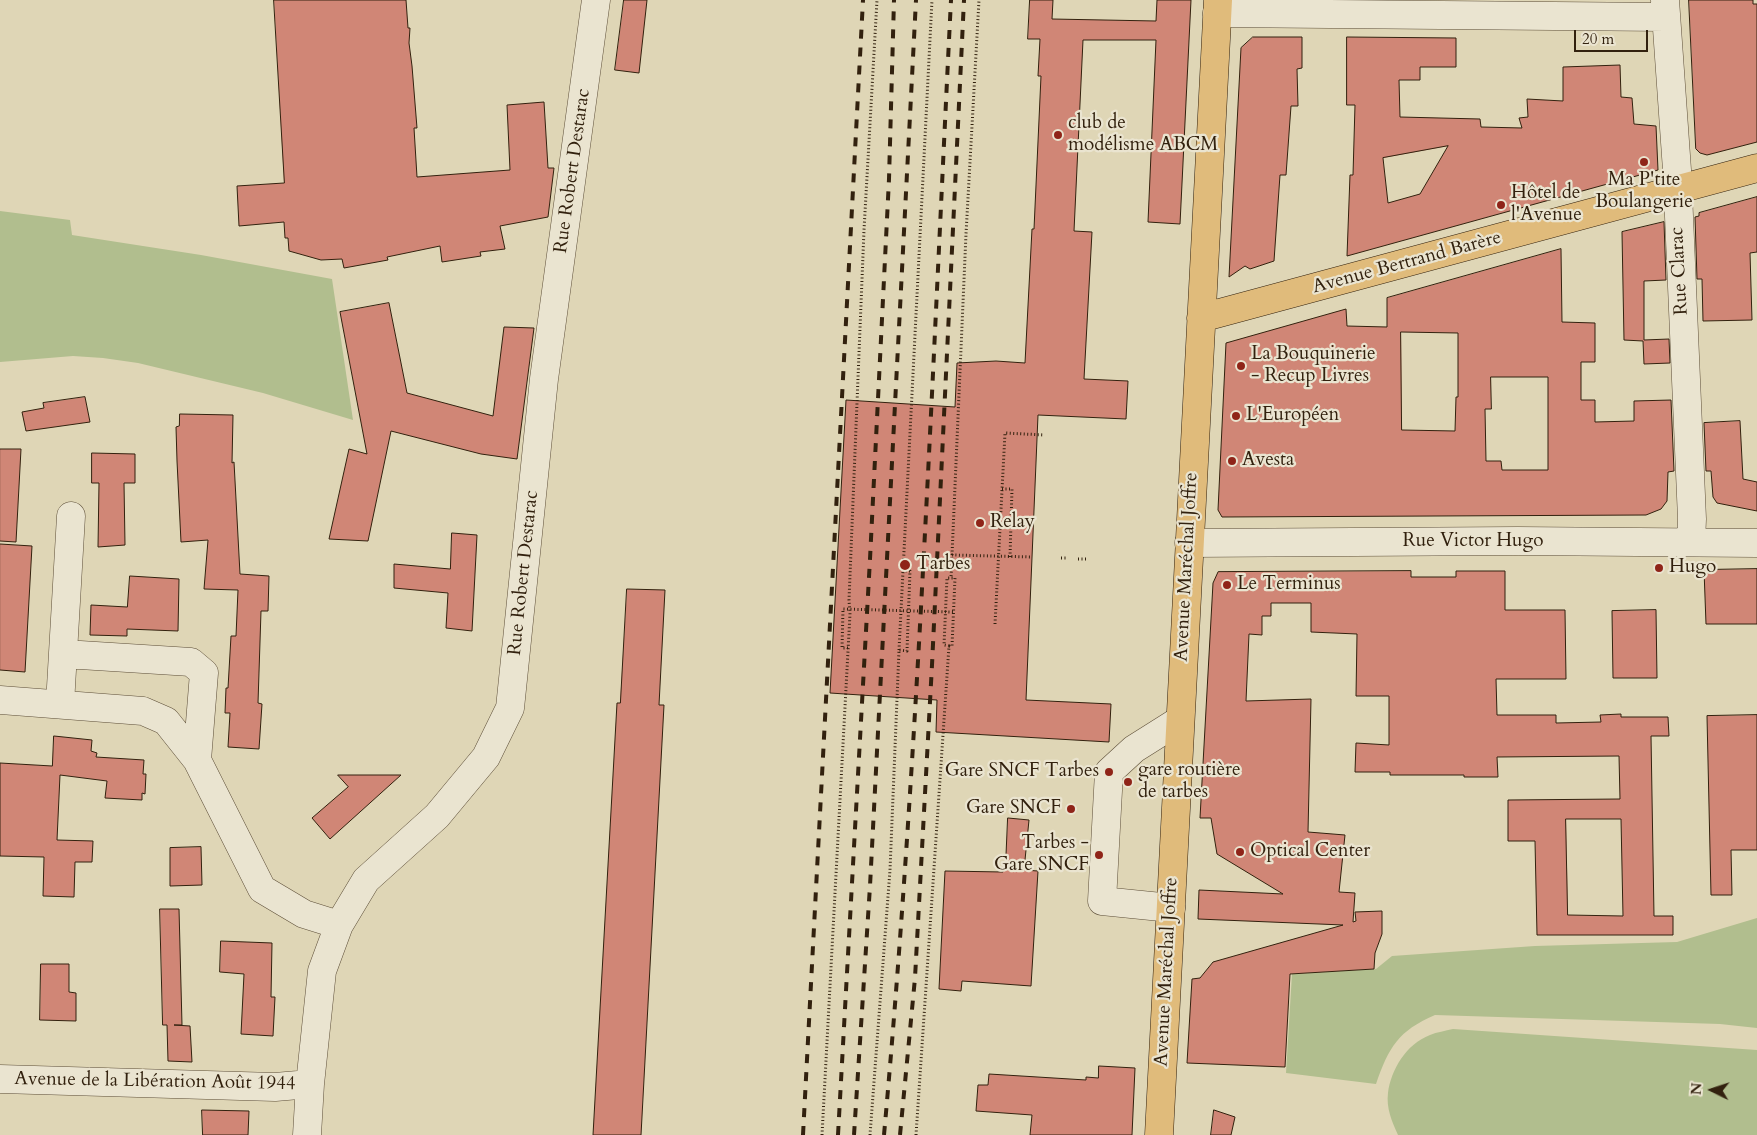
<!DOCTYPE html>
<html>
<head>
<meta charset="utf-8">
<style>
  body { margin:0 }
  #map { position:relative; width:1757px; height:1135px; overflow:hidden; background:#dfd6b6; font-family:Cardo,serif }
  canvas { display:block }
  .north { position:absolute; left:1687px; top:1065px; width:50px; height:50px; -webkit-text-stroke:4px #eae4d0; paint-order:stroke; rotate:274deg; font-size:14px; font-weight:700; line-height:20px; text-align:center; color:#32210e }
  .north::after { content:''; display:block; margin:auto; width:18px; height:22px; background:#32210e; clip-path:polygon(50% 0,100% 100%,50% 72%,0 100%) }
  .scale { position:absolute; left:1574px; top:30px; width:74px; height:22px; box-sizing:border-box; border:2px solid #32210e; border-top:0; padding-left:6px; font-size:15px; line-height:18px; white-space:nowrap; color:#32210e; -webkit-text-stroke:4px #eae4d0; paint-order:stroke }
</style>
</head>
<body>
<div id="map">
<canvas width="1757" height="1135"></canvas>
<div class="north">N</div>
<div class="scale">20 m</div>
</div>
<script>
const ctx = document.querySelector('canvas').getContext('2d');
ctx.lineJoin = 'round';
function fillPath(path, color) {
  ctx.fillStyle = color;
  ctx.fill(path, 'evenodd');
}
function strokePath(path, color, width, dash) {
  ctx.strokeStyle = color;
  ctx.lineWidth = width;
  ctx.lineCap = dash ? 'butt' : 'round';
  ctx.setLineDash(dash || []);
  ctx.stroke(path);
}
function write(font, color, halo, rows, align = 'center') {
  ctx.font = font + ' Cardo,serif';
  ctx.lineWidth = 4.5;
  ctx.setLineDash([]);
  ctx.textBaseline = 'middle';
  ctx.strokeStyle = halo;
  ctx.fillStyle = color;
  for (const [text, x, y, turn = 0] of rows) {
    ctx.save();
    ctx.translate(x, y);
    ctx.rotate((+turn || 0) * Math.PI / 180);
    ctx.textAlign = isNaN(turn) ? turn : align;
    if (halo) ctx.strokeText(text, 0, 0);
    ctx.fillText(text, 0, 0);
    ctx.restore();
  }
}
const green = new Path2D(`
  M 0,211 L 70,220 L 72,235 L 201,255 L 332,279 L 353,420 L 263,393 L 138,363 L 103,358 L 73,356 L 0,362 Z
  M 1757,918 L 1757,1028 L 1720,1024 L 1435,1015 C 1398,1031 1389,1047 1376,1084 L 1286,1073 L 1292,974 L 1376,969 L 1392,956 L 1535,946 L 1677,942 Z
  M 1453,1029 L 1757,1050 L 1757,1135 L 1398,1135 C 1392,1122 1386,1108 1388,1093 C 1391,1070 1406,1044 1430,1035 C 1437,1032 1445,1031 1453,1029 Z`);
const building = new Path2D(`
  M 274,0 L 406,0 L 408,28 L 410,28 L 409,43 L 412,66 L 417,128 L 414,128 L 417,177 L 510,170 L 507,105 L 544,102 L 548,168 L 554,168 L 548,217 L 500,226 L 505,249 L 480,252 L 481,256 L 442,262 L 440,246 L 387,257 L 388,260 L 344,268 L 342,259 L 321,260 L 289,251 L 288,238 L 285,238 L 284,222 L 239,226 L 237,186 L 284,183 Z
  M 624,0 L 647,0 L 639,73 L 615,70 Z
  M 1030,0 L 1053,0 L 1052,19 L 1156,21 L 1157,0 L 1191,0 L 1180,224 L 1148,222 L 1156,40 L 1083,40 L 1074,231 L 1092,232 L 1084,379 L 1128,381 L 1126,419 L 1038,415 L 1026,700 L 1111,704 L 1109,742 L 936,732 L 937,700 L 830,693 L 846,400 L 955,407 L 957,363 L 996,361 L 1025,363 L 1032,229 L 1034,229 L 1041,76 L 1038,76 L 1040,39 L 1028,39 Z
  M 1689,0 L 1753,0 L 1753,4 L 1757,4 L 1757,142 L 1707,155 L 1700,153 L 1696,149 Z
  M 1253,37 L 1302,37 L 1302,68 L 1297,69 L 1298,106 L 1291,106 L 1286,175 L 1280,175 L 1274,261 L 1250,269 L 1245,266 L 1229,277 L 1241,48 Z
  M 1347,37 L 1456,38 L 1456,67 L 1420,67 L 1420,80 L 1399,80 L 1400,117 L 1480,119 L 1481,127 L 1522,128 L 1519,118 L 1528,117 L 1527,99 L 1563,101 L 1563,67 L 1620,65 L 1621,97 L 1632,98 L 1634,124 L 1656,126 L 1658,170 L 1347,256 L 1350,175 L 1353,175 L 1355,105 L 1347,105 ZM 1448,146 L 1420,194 L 1388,203 L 1383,158 Z
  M 1757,197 L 1757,252 L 1750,253 L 1752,320 L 1703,321 L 1702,279 L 1697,279 L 1695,217 L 1699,216 L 1699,213 Z
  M 1664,222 L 1666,280 L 1644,281 L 1644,340 L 1669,339 L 1670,363 L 1644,364 L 1643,341 L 1624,340 L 1622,232 Z
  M 1561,249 L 1562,322 L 1595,323 L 1595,362 L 1581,362 L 1581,400 L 1595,400 L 1595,422 L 1634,421 L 1634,401 L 1671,400 L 1674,471 L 1668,472 L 1667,501 L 1661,509 L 1646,515 L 1222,517 L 1218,510 L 1226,343 L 1346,309 L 1347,326 L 1387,327 L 1387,298 ZM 1401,332 L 1458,333 L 1458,397 L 1456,397 L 1455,431 L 1402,430 ZM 1491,377 L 1548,377 L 1548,470 L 1502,470 L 1501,461 L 1486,461 L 1485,409 L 1491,409 Z
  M 389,303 L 407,393 L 493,416 L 504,327 L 534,328 L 517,459 L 481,454 L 391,431 L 368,541 L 329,539 L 349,449 L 367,454 L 340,312 Z
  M 85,397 L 90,422 L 26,431 L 22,412 L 44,408 L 43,403 Z
  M 180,414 L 233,415 L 232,463 L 234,462 L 240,574 L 269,576 L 268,611 L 261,611 L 258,703 L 262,704 L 259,749 L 228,747 L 230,713 L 225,713 L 226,688 L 228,688 L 231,636 L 236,636 L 238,590 L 204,589 L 208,540 L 181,542 L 177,461 L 176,427 L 179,426 Z
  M 1740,421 L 1743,479 L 1757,482 L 1757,511 L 1717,503 L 1713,497 L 1711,471 L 1706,471 L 1704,423 Z
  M 0,449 L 21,449 L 16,542 L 0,541 Z
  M 92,453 L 135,454 L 135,483 L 124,483 L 125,545 L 98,547 L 99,483 L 92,483 Z
  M 452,533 L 477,535 L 472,631 L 446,628 L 448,593 L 394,588 L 394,564 L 450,569 Z
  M 0,544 L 32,546 L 25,672 L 0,670 Z
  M 1757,569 L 1757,624 L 1706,624 L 1704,570 Z
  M 1411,571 L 1411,577 L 1456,577 L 1456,571 L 1505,571 L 1505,610 L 1565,610 L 1566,679 L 1496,679 L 1497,715 L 1556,715 L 1556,723 L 1601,722 L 1600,715 L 1621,714 L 1621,717 L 1668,717 L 1669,736 L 1651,736 L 1654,916 L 1673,916 L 1673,935 L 1537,935 L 1535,841 L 1508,841 L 1508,800 L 1620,799 L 1619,756 L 1497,757 L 1498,777 L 1464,777 L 1464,775 L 1390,775 L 1390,772 L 1355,772 L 1356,743 L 1389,745 L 1389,696 L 1356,696 L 1357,634 L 1311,632 L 1311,603 L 1271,603 L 1271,616 L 1262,616 L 1262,635 L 1249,634 L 1246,701 L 1311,699 L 1308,832 L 1345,835 L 1339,892 L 1355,893 L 1353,922 L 1356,921 L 1355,912 L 1382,911 L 1382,934 L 1375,953 L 1374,969 L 1290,974 L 1285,1067 L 1187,1063 L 1192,979 L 1200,978 L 1213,962 L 1343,925 L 1198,919 L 1199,890 L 1283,894 L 1217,854 L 1211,818 L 1200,818 L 1213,583 L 1218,572 ZM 1566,819 L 1621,819 L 1623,916 L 1568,915 Z
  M 130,576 L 179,579 L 178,631 L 127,629 L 127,636 L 90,635 L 91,605 L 127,607 Z
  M 627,589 L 665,590 L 659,705 L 664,705 L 641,1135 L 593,1135 L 617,703 L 620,703 Z
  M 1656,610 L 1657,678 L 1613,678 L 1612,611 Z
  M 1757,715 L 1757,850 L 1731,850 L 1732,895 L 1711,895 L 1707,716 Z
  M 54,736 L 92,740 L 91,751 L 97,753 L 96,757 L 144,760 L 143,774 L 146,774 L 145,794 L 142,793 L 142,800 L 105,798 L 107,781 L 60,775 L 57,840 L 93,841 L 92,862 L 75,862 L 74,897 L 43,896 L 44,857 L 0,856 L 0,763 L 52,766 Z
  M 338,775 L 401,775 L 330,839 L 312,818 L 348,787 Z
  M 1008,818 L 1029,820 L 1024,870 L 1038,871 L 1031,986 L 962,981 L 961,991 L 939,989 L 945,871 L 1003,872 L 1003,869 L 1005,869 Z
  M 201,847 L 202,885 L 170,886 L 170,848 Z
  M 160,909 L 179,909 L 182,1025 L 174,1025 L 190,1026 L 192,1062 L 168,1061 L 167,1025 L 163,1025 Z
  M 221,941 L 272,943 L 271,997 L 275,997 L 273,1036 L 241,1034 L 244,974 L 220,972 Z
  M 41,964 L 69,964 L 69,992 L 76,993 L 76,1021 L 40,1020 Z
  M 1099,1066 L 1135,1068 L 1132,1135 L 1030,1135 L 1032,1115 L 976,1111 L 978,1085 L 988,1085 L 989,1074 L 1086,1080 L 1086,1077 L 1098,1078 Z
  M 202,1110 L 249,1111 L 248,1135 L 203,1135 Z
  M 1214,1110 L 1235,1117 L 1231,1135 L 1211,1135 Z`);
const path = new Path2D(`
  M 1002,489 L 1012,489 L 1010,557
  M 952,555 L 966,234 L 979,0
  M 1061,558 L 1068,558
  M 1078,559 L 1086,559
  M 995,624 L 1005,433 L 1044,435
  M 949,646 L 952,646 L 955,578 L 951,578 L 952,555 L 1032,557
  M 848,648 L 842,648 L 843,609 L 953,612
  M 899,650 L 932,0
  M 822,1135 L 850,614 L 849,600 L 864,230 L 877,0
  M 870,1135 L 890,870 L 899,650 L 907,651 L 910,571 L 903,571
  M 916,1135 L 949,646 L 944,645 L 947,578 L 951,578`);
const minor = new Path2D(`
  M 1665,0 L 1677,170 L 1692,519 L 1691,542
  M 1217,13 L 1665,17
  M 1189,543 L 1518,541 L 1757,543
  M 64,654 L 191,662 L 204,673 L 197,760
  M 0,700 L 143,711 L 166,721 L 197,760 L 262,889 L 304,914 L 339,925
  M 60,704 L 71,516
  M 1171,908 L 1102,901 L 1109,772 L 1134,749 L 1180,720
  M 0,1079 L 275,1087 L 310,1084
  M 307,1135 L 310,1084 L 322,971 L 339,925 L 366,880 L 437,816 L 486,757 L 510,708 L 544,379 L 596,0`);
const major = new Path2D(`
  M 1201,318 L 1757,168
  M 1159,1135 L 1218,0`);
const rail = new Path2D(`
  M 803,1135 L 863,0
  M 838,1135 L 870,559 L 889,179 L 894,0
  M 854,1135 L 870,886 L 916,0
  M 884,1135 C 918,758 932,378 951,0
  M 900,1135 L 915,978 L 932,665 L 964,0`);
const markers = [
  [1058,135,5,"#8f2418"],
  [1644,162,5,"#8f2418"],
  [1501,205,5,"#8f2418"],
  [1241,366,5,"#8f2418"],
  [1236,416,5,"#8f2418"],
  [1232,461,5,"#8f2418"],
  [980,523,5,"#8f2418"],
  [905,565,6,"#8f2418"],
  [1659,568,5,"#8f2418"],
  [1227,585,5,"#8f2418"],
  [1109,772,5,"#8f2418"],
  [1128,782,5,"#8f2418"],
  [1071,809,5,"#8f2418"],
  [1240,852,5,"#8f2418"],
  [1099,855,5,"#8f2418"]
];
const poiNames = [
  ["club de",1068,124],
  ["modélisme ABCM",1068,146],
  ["Ma P'tite",1644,181,"center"],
  ["Boulangerie",1644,203,"center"],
  ["Hôtel de",1511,194],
  ["l'Avenue",1511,216],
  ["La Bouquinerie",1251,355],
  ["- Recup Livres",1251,377],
  ["L'Européen",1246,416],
  ["Avesta",1242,461],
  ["Relay",990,523],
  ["Tarbes",916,565],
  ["Hugo",1669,568],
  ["Le Terminus",1237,585],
  ["gare routière",1138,771],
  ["de tarbes",1138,793],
  ["Gare SNCF Tarbes",1099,772,"right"],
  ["Gare SNCF",1061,809,"right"],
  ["Tarbes -",1089,844,"right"],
  ["Gare SNCF",1089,866,"right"],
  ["Optical Center",1250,852]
];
const streetNames = [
  ["Rue Robert Destarac",573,171,-82],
  ["Avenue Bertrand Barère",1407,263,-15],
  ["Rue Clarac",1680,271,-93],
  ["Rue Victor Hugo",1473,542],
  ["Avenue Maréchal Joffre",1187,567,-87],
  ["Rue Robert Destarac",524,573,-84],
  ["Avenue Maréchal Joffre",1167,972,-87],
  ["Avenue de la Libération Août 1944",155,1082,1]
];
fillPath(green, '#b1be8e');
fillPath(building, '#d08676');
strokePath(building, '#32210e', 1);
strokePath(minor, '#5d4e38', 29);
strokePath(major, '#32210e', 29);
strokePath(path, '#32210e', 3, [1, 2.5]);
strokePath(minor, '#eae4d0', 28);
strokePath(major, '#e0bb7b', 28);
strokePath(rail, '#32210e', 4, [9, 9]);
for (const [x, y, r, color] of markers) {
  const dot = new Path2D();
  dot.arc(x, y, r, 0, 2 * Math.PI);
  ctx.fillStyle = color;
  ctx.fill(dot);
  strokePath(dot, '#eae4d0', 2);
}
write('19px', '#32210e', '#eae4d0', poiNames, 'left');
write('19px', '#32210e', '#eae4d0', streetNames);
</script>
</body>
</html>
